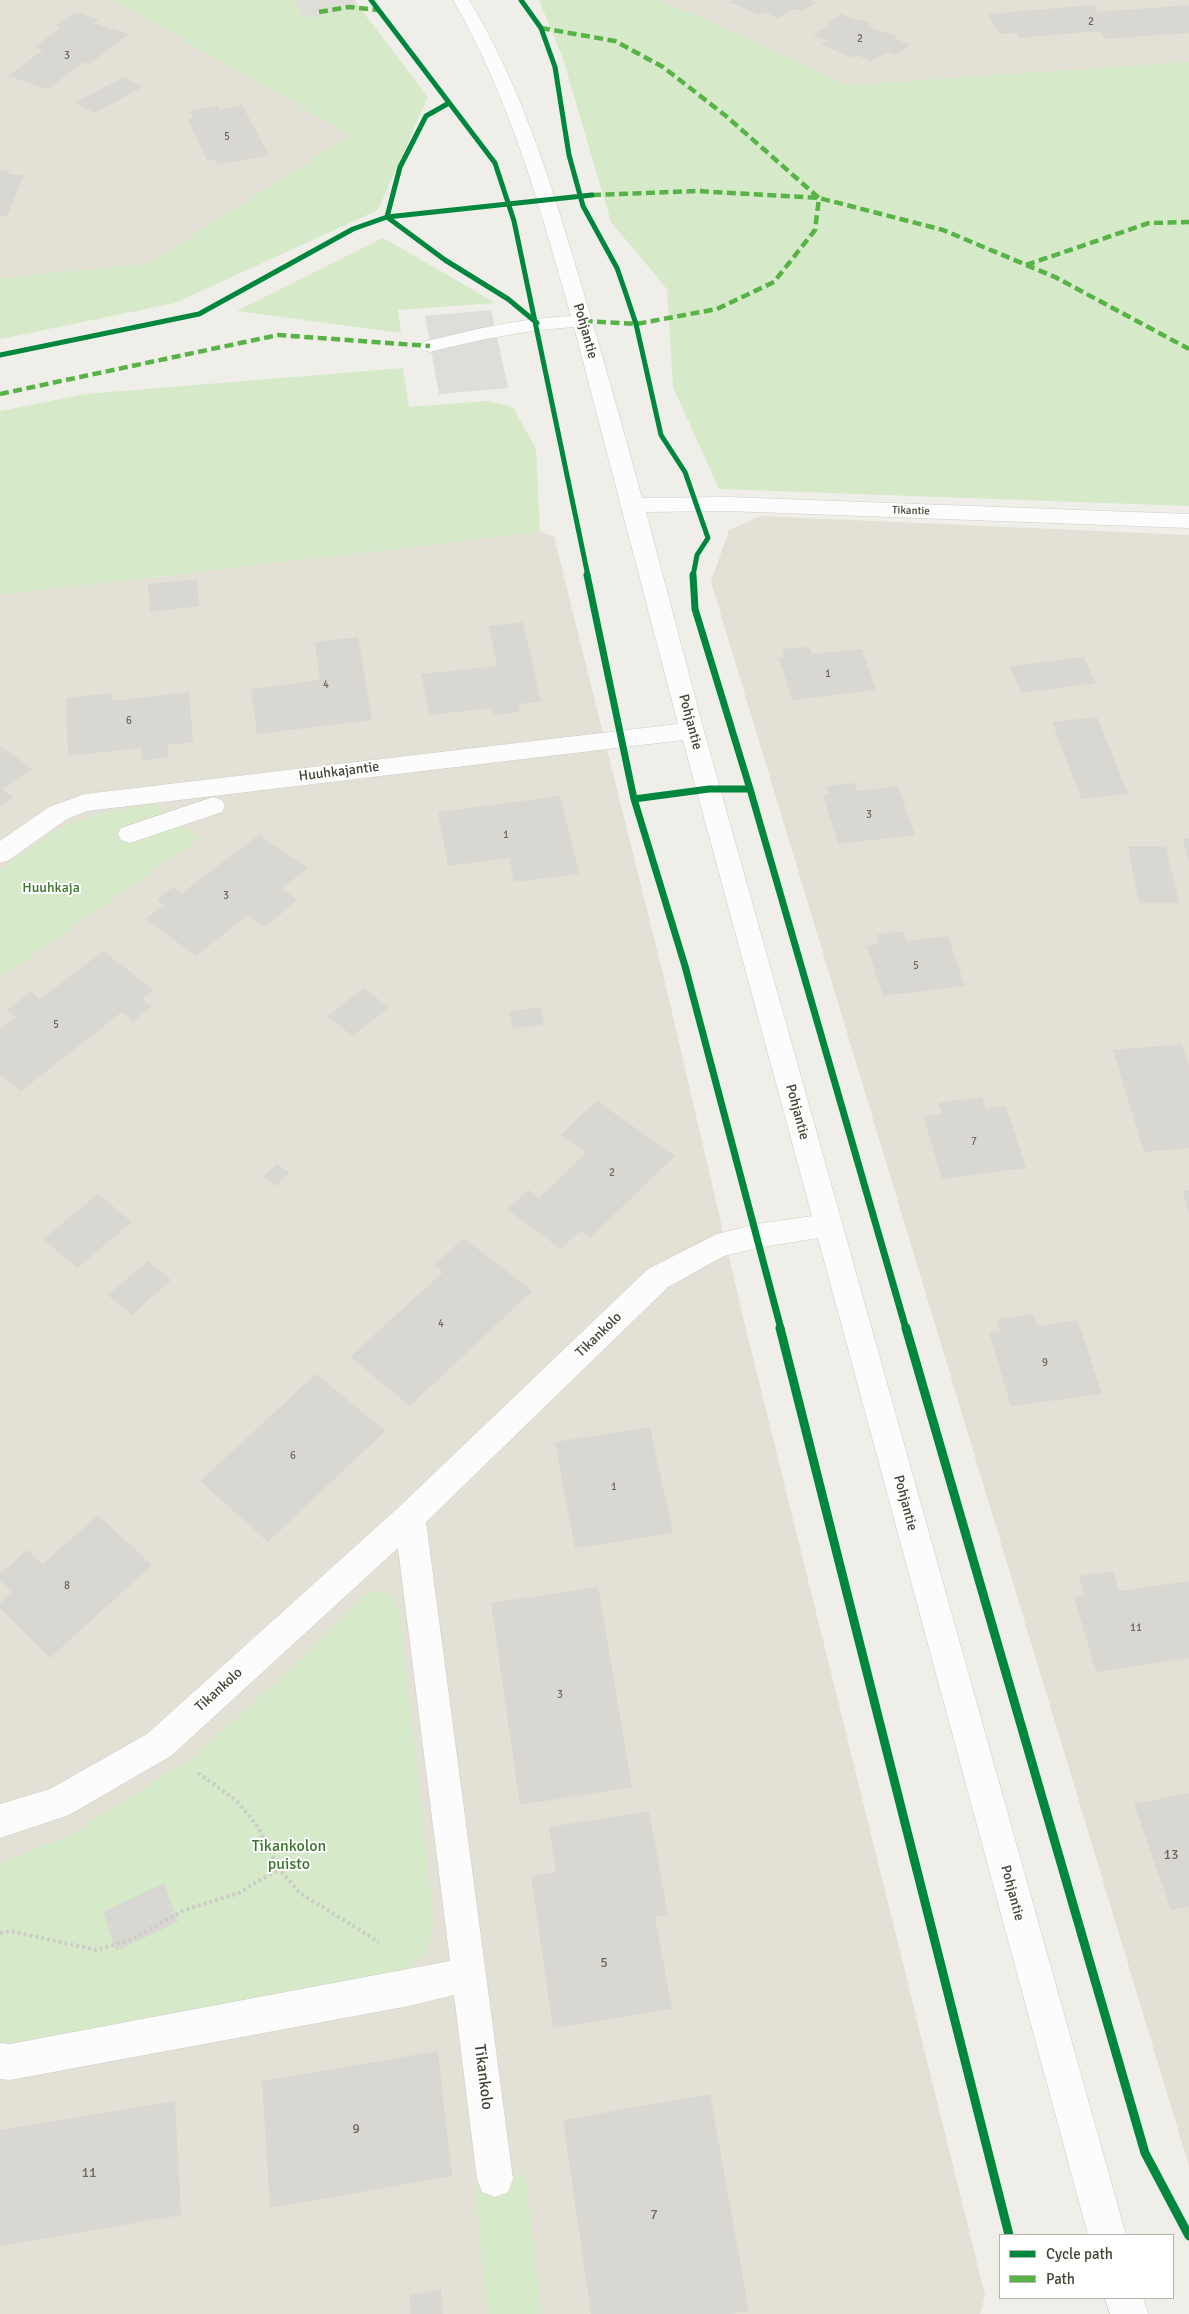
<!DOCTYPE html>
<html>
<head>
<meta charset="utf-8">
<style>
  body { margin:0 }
  #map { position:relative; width:1189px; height:2314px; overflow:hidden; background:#efeee8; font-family:Signika,sans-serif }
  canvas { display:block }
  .legend { position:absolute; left:999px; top:2234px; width:175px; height:65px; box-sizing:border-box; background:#fff; border:1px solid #b5b3ae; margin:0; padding:6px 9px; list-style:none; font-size:15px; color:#454235 }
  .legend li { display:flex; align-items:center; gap:10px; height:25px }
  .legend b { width:25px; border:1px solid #b5b3ae }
</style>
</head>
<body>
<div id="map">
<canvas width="1189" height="2314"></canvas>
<ul class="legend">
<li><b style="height:6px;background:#00873e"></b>Cycle path</li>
<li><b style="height:6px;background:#57b346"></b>Path</li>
</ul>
</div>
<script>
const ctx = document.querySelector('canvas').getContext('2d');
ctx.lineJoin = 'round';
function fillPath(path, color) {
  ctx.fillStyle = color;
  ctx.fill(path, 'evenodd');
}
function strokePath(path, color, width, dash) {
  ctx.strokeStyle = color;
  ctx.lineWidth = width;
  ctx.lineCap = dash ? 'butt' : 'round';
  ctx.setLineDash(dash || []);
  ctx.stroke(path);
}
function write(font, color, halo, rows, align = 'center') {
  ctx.font = font + ' Signika,sans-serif';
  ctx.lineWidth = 4;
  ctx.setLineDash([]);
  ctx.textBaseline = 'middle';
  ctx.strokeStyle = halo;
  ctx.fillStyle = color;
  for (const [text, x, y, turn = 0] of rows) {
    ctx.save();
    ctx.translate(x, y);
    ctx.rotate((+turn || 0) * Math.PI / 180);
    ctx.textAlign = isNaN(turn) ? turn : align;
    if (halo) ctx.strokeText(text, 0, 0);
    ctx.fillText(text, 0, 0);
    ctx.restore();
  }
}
const residential = new Path2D(`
  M 0,0 L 114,0 L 351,135 L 148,264 L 0,278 Z
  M 661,0 L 1189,0 L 1189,62 L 849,85 Z
  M 761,516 L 1189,535 L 1189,2166 L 711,582 L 729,530 Z
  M 540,532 L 554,536 L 663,974 L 743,1317 L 985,2295 L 980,2314 L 542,2314 L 525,2174 L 475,2184 L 487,2314 L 0,2314 L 0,595 Z`);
const green = new Path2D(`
  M 114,0 L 354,0 L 428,97 L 378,210 L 175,303 L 0,339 L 0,278 L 148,264 L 351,135 Z
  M 539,0 L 661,0 L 849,85 L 1189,62 L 1189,506 L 719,489 L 673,387 L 667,289 L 611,222 L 563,59 Z
  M 383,238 L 496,303 L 398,310 L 401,333 L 237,311 Z
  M 403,368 L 409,407 L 487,401 L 513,407 L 536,449 L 540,532 L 0,595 L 0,411 L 86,394 Z
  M 153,804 L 200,838 L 0,978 L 0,869 C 18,857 35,843 54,832 C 83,815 120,809 153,804 Z
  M 381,1590 L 393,1596 L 400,1614 L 434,1924 L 426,1953 L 407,1970 L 21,2044 L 0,2041 L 0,1862 L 23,1855 L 75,1832 L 192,1758 L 303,1658 L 366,1594 Z
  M 525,2174 L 542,2314 L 487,2314 L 475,2184 Z`);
const parking = new Path2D(`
  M 293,0 L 353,0 L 358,8 L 304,18 Z
  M 491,310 L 508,388 L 439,394 L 425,316 Z`);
const building = new Path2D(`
  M 733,0 L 811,0 L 816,3 L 801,11 L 794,9 L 778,18 L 764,12 L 758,15 L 729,2 Z
  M 1094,5 L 1098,12 L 1189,5 L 1189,33 L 1105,39 L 1101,31 L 1019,38 L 1016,33 L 999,34 L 988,14 Z
  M 75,12 L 99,19 L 94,23 L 129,34 L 89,64 L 84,62 L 48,89 L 8,76 L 43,50 L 35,47 L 61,28 L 55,26 Z
  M 841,14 L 857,21 L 860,19 L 871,24 L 868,26 L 882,32 L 885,31 L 896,36 L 893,37 L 910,45 L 894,55 L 888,52 L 871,61 L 857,55 L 851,58 L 821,44 L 827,41 L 813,35 L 830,25 L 826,23 Z
  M 124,77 L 143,87 L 94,113 L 75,102 Z
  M 242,105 L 269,155 L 218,165 L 214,159 L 207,160 L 187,119 L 193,118 L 190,111 L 218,106 L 220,110 Z
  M 0,170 L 10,171 L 8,174 L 24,175 L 7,216 L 0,216 Z
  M 197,579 L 199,606 L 150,612 L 148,584 Z
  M 523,622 L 541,702 L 518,704 L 520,712 L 493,715 L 492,708 L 429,715 L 421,674 L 497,666 L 489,626 Z
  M 358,637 L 372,720 L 257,734 L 251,689 L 320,680 L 315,642 Z
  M 809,647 L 812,654 L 862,649 L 876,690 L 792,700 L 779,658 L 784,657 L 782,649 Z
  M 1083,657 L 1096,683 L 1021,693 L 1010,666 Z
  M 189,692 L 193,742 L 168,745 L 168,757 L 142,761 L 141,748 L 68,756 L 66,698 L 113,693 L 112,701 Z
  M 1097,717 L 1128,794 L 1081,799 L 1052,722 Z
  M 0,746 L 32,769 L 2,789 L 13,797 L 0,806 Z
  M 855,783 L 857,791 L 898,786 L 915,835 L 838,844 L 823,795 L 829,794 L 827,786 Z
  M 560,796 L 579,874 L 514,882 L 509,858 L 448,866 L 438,812 Z
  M 259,835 L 308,868 L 281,889 L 298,900 L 264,927 L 248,915 L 196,956 L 145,919 L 164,905 L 157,899 L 173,887 L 182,893 Z
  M 1183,838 L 1189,838 L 1189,861 L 1188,861 Z
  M 1128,846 L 1166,846 L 1179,903 L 1139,903 Z
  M 903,931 L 906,941 L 948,936 L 965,986 L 883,996 L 867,946 L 878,944 L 876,935 Z
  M 103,951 L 154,990 L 142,999 L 152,1006 L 133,1021 L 122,1012 L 21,1091 L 0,1074 L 0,1029 L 16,1017 L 7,1010 L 31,991 L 40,999 Z
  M 364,988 L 389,1008 L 352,1036 L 328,1016 Z
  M 540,1007 L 544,1024 L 513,1029 L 509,1012 Z
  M 1182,1044 L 1189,1066 L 1189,1148 L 1144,1152 L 1113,1050 Z
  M 982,1097 L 986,1108 L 1006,1106 L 1026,1168 L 942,1179 L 923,1116 L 942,1114 L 938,1103 Z
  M 597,1101 L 675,1156 L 590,1238 L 581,1230 L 561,1249 L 507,1209 L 529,1190 L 539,1198 L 586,1153 L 560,1135 Z
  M 277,1164 L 290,1173 L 275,1186 L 263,1177 Z
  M 1183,1190 L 1189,1190 L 1189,1213 L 1188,1213 Z
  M 98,1194 L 132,1222 L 77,1268 L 43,1239 Z
  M 464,1238 L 532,1291 L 410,1406 L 350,1357 L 443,1272 L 434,1265 Z
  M 148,1261 L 171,1280 L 132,1315 L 108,1295 Z
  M 1033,1314 L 1037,1326 L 1078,1320 L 1102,1394 L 1011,1406 L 989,1332 L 1000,1331 L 997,1319 Z
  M 316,1374 L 385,1431 L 268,1542 L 200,1481 Z
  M 650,1427 L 673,1533 L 575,1548 L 555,1442 Z
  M 98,1515 L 152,1565 L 50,1658 L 0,1608 L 0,1603 L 12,1592 L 0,1580 L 0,1574 L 27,1550 L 43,1564 Z
  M 1113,1571 L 1119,1591 L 1189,1581 L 1189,1658 L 1096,1672 L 1074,1597 L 1085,1596 L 1079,1576 Z
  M 598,1587 L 632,1787 L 520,1805 L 491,1603 Z
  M 1189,1793 L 1189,1907 L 1171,1910 L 1134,1804 Z
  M 649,1811 L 668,1915 L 655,1917 L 672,2009 L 553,2028 L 531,1876 L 556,1872 L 549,1827 Z
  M 164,1883 L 178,1922 L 116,1951 L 103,1912 Z
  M 438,2051 L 452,2176 L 270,2208 L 262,2081 Z
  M 710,2094 L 749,2311 L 731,2314 L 591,2314 L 563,2120 Z
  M 175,2101 L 181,2215 L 0,2246 L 0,2130 Z
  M 441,2289 L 443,2314 L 411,2314 L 409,2295 Z`);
const path = new Path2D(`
  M 198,1773 L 237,1801 L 258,1827 L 279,1869 L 300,1893 L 379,1942
  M 0,1933 L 11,1931 L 96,1950 L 133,1939 L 184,1910 L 239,1893 L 279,1869`);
const minor = new Path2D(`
  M 453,0 L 469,0 C 518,81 546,167 573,257 C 597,337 620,417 642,498 L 728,497 L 1189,514 L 1189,528 L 728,511 L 646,512 L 704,731 L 1126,2235 L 1088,2235 L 818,1238 L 757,1248 L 724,1256 L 668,1287 L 426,1522 L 513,2179 L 508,2192 L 495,2197 L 482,2192 L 477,2179 L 454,1995 L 409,2006 L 10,2080 L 0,2079 L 0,2043 L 10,2044 L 450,1961 L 398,1548 L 171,1756 L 69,1815 L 0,1838 L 0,1804 L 50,1789 L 147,1734 L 399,1507 L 648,1269 L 717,1234 L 757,1224 L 812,1216 L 683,740 L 87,811 L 67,819 L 9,860 L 0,863 L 0,841 L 49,807 L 85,794 L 678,724 L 574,327 C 524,330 478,340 430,352 L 423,350 L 420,346 L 423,342 C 472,330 520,318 571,316 C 540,207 510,98 453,0 Z
  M 213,797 L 222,800 L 225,806 L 222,812 L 130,843 L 121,840 L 118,834 L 121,828 Z
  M 1105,2298 L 1143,2298 L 1148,2314 L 1110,2314 Z`);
const quiet = new Path2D(`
  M 319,12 L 349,7 L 378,10
  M 541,28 L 615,41 L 663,67 L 726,116 L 819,198 L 815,230 L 774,282 L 717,309 L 636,324 L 582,321
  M 592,195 L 698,191 L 819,198 L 943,230 L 1055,277 L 1189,349
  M 1026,265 L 1149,223 L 1189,222
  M 0,394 L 278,335 L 430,346`);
const cyclewayFar2 = new Path2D(`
  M 371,0 L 495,163 L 514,221 L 588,576
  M 521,0 L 541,28 L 555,67 L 569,155 L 583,206 L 617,268 L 625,291 L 636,324 L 661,435 L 685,472 L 708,538 L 697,555 L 693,576
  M 449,103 L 426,116 L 400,167 L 387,217 L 445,260 L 508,299 L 537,323
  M 0,355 L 199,314 L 353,229 L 387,217 L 592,195`);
const cyclewayFar1 = new Path2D(`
  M 587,575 L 634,799 L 685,966 L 781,1329
  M 693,575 L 695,609 L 750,789 L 906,1329
  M 634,799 L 709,789 L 750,789`);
const cycleway = new Path2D(`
  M 780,1328 L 1009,2235
  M 906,1328 L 1145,2153 L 1189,2236`);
const numberNames = [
  ["2",1091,22],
  ["2",860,39],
  ["3",67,56],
  ["5",227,137],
  ["1",828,674],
  ["4",326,685],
  ["6",129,721],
  ["3",869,815],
  ["1",506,835],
  ["3",226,896],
  ["5",916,966],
  ["5",56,1025],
  ["7",974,1142],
  ["2",612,1173],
  ["4",441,1324],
  ["9",1045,1363],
  ["6",293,1456],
  ["1",614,1487],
  ["8",67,1586],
  ["11",1136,1628],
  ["3",560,1695]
];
const farStreetnames = [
  ["Tikantie",911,511,2]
];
const streetNames = [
  ["Pohjantie",585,331,74],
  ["Pohjantie",690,722,75],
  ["Huuhkajantie",339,772,-7],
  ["Pohjantie",797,1112,75],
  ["Tikankolo",599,1335,-44],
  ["Pohjantie",905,1503,75],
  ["Tikankolo",219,1690,-42],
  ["Pohjantie",1012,1893,75]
];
const parkNames = [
  ["Huuhkaja",51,888]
];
const nearNumbernames = [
  ["13",1171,1855],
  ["5",604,1963],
  ["9",356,2129],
  ["11",89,2173],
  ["7",654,2215]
];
const nearParknames = [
  ["Tikankolon",289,1847],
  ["puisto",289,1865]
];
const nearStreetnames = [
  ["Tikankolo",483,2077,83]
];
fillPath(residential, '#e3e1d5');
fillPath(green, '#d6eac9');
fillPath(parking, '#deddd8');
fillPath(building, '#d9d7d1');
strokePath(minor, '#cdccc6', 1);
strokePath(path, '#cdccc7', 4, [3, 3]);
fillPath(minor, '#fdfcfc');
strokePath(quiet, '#57b346', 4.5, [9, 4.5]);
strokePath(cyclewayFar2, '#00873e', 5);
strokePath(cyclewayFar1, '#00873e', 7);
strokePath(cycleway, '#00873e', 9);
write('11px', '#6b685d', null, numberNames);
write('11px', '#454235', '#fff', farStreetnames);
write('14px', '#454235', '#fff', streetNames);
write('14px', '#38752a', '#fff', parkNames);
write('14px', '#6b685d', null, nearNumbernames);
write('16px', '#38752a', '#fff', nearParknames);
write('16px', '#454235', '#fff', nearStreetnames);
</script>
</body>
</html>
